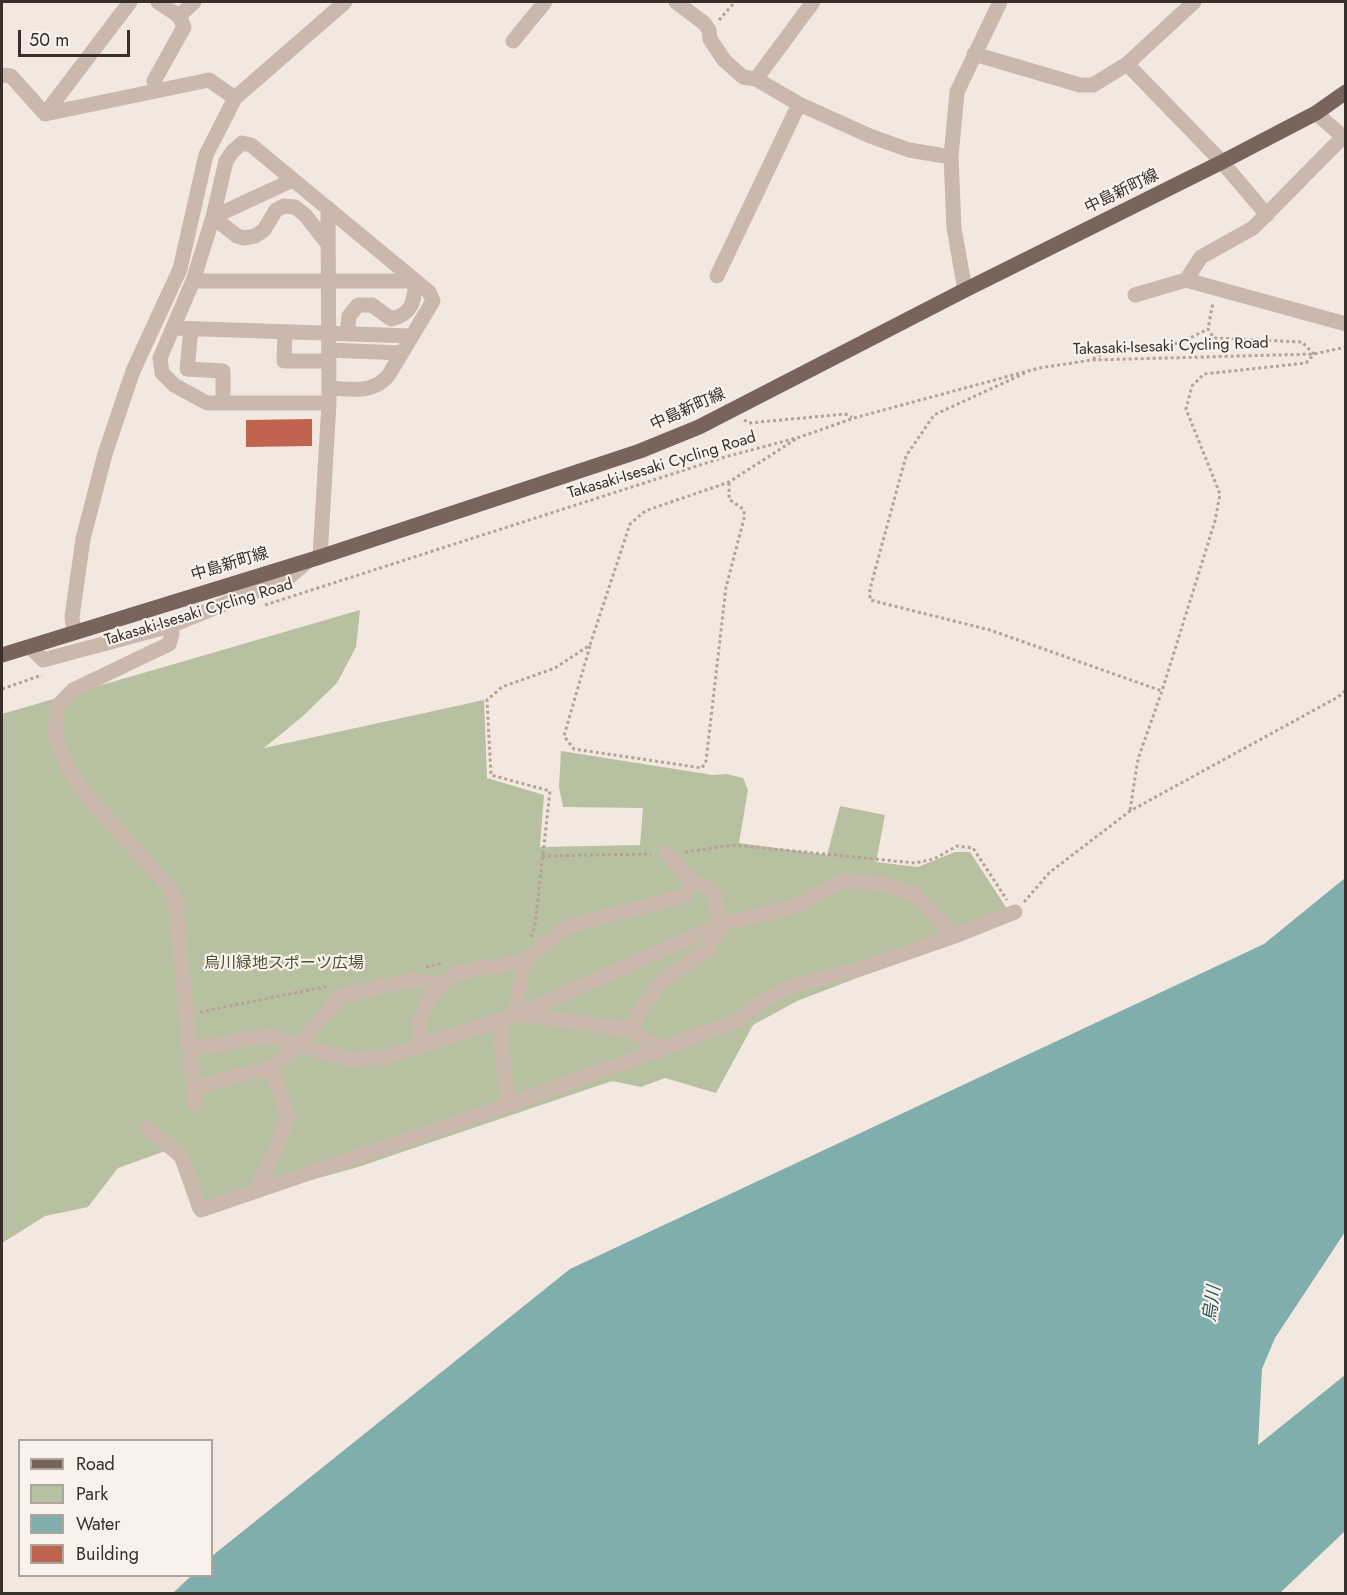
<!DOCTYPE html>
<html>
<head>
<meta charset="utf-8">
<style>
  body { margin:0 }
  #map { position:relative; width:1347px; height:1595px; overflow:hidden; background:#f2e8df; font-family:Jost,sans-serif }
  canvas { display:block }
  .frame { position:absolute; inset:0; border:3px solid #382e2a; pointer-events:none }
  .legend { position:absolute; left:18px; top:1439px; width:195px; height:138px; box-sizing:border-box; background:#f9f2ec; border:2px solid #aca49e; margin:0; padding:8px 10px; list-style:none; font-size:18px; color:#382e2a }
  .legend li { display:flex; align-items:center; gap:12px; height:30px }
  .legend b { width:30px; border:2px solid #aca49e }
  .scale { position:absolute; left:18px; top:30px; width:112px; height:27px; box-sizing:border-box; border:3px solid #382e2a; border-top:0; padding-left:8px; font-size:18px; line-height:21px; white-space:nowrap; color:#382e2a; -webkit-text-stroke:4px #f9f2ec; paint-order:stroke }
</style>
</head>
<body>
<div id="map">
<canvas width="1347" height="1595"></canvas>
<div class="frame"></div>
<ul class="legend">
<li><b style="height:8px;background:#79645c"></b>Road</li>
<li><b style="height:16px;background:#b7c0a0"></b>Park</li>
<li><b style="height:16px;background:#80aead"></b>Water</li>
<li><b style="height:16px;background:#c0644f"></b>Building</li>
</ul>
<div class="scale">50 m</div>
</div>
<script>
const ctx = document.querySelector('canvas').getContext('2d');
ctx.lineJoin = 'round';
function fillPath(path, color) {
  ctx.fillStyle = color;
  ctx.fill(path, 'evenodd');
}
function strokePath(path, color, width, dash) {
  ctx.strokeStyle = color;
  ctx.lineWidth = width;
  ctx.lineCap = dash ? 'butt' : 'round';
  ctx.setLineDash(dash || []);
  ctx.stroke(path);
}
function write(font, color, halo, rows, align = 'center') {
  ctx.font = font + ' Jost,"Noto Sans JP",sans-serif';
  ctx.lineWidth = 4.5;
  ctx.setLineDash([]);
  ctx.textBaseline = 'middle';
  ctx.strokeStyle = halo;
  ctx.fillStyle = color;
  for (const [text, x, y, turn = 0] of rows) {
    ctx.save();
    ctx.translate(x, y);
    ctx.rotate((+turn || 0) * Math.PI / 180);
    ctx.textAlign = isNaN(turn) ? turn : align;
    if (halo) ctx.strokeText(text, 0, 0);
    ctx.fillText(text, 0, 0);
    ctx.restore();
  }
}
const green = new Path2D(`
  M 360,610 L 356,647 L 337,683 L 303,716 L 264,748 L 484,700 L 487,778 L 544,795 L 540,847 L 640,845 L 643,808 L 563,807 L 559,787 L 561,751 L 713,775 L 727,774 L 743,778 L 748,790 L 739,843 L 827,855 L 840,806 L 885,815 L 876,862 L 918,867 L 955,852 L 970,852 L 1013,918 L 797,1001 L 753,1025 L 716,1093 L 665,1078 L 641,1087 L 612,1081 L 355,1168 L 193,1212 L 171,1149 L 118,1168 L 88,1207 L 45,1216 L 2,1243 L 2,714 Z`);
const water = new Path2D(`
  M 1345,878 L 1345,1232 L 1275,1338 L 1262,1369 L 1258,1445 L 1345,1375 L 1345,1531 L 1280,1593 L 173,1593 L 191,1576 L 212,1576 L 212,1556 L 570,1269 L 1264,944 Z`);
const building = new Path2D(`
  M 312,419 L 312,446 L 246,447 L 246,420 Z`);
const path = new Path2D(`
  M 719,20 L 735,2
  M 1093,359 L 1110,350 L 1180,343 L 1208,329
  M 1025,373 L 934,415 L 906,456 L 870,589 L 870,600 L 990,630 L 1162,691
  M 744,420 L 749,423 L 845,414 L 852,417
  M 265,605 L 725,457 L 800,437 L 854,418 L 1039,368 L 1092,360 L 1314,354 L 1346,347
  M 590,646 L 564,736 L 574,749 L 702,768 L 706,761 L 726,587 L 745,515 L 743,509 L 729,499 L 729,482
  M 2,689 L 42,675
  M 1130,810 L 1138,759 L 1162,691 L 1215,521 L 1220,494 L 1186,409 L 1192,386 L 1204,374 L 1306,363 L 1314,354 L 1302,342 L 1214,338 L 1208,329 L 1213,302
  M 685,852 L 733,845 L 915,863 L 934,859 L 957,846 L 973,848 L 1007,900
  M 542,856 L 651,854
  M 1024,902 L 1050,872 L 1130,811 L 1338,697 L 1346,690
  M 531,937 L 535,926 L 550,791 L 491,775 L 487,700 L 502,687 L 555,668 L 590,645 L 630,524 L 645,511 L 729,482 L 796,439
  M 426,967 L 443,963
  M 200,1012 L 329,986`);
const minor = new Path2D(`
  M 158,2 L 179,16 L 194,2
  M 676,2 L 704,23 L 709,30 L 710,39 L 724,60 L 743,77 L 756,79 L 799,104 L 870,136 L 909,150 L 951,157
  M 513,41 L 545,2
  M 974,54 L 1080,85 L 1093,85 L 1127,64 L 1194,2
  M 1127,64 L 1222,162 L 1267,215
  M 2,75 L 11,76 L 45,114 L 209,80 L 235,98
  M 756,79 L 813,2
  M 159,90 L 154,81 L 184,27 L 179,16
  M 45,114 L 130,2
  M 293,180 L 213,217 L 237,236 L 244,238 L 255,236 L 264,230 L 276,210 L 284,206 L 295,207 L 305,215 L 328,244
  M 717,276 L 799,104
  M 1186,280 L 1201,257 L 1253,228 L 1343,137 L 1316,113
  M 193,281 L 416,281 C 414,301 413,314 391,319 L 372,305 L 358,305 L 349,316 L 347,334
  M 965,290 L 954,228 L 951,157 L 957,92 L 1000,2
  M 1135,295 L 1186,280 L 1346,324
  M 173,328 L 412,336
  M 191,329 L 187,369 L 223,371 L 223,403
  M 285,332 L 284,361 L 329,361
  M 329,350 L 402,353
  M 329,403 L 207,403 L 174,385 L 162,373 L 160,358 L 193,281 L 213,217 L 226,161 L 233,151 L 242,143 L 251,145 L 429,292 L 433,301 L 388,376 C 372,394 351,389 329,388
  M 320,557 L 329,403 L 328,208
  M 74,632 L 72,617 L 83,539 L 105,454 L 133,371 L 180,269 L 206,155 L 235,98 L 345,2
  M 30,647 L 43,660 L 170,626
  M 520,1014 L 630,1030 L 660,1050
  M 515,1016 L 524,961 L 568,926 L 685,896 L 691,881
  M 503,1019 L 501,1042 L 508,1105
  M 630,1030 L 644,1004 L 667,977 L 709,948 L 721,924 L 713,891 L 691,881 L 666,853
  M 421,1045 L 419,1022 L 428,1001 L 441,985 L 456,973 L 524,961
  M 189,1049 L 269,1036 L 299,1045 L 341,996 L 411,980 L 441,985
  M 193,1087 L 271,1068 L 299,1045 L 351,1060 L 388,1056 L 519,1014 L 721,924 L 794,907 L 841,881 L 882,884 L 914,894 L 955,936
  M 195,1104 L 175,898 L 167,885 L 87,796 L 69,770 L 55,737 L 57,707 L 73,690 L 169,644 L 172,634 L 170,626 L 288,578 L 308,561
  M 147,1128 L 182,1157 L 201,1210 L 508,1105 L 737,1021 L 760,1002 L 793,986 L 863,968 L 955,936 L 1015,912
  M 255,1191 L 279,1143 L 288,1116 L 271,1068`);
const major = new Path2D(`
  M 2,655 L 320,557 L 640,451 L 699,427 L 965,290 L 1222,162 L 1316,113 L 1346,92`);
const streetNames = [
  ["中島新町線",1122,192,-26],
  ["Takasaki-Isesaki Cycling Road",1171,347,-2],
  ["中島新町線",688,410,-24],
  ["Takasaki-Isesaki Cycling Road",662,466,-17],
  ["中島新町線",230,565,-17],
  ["Takasaki-Isesaki Cycling Road",199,613,-17]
];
const parkNames = [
  ["烏川緑地スポーツ広場",284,964]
];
const waterNames = [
  ["烏川",1213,1304,-82]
];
fillPath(green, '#b7c0a0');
fillPath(water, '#80aead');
fillPath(building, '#c0644f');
strokePath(path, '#b5a296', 3, [3, 3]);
strokePath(minor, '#cab8ac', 15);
strokePath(major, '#79645c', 15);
write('16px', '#382e2a', '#f9f2ec', streetNames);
write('16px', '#4a552f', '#f9f2ec', parkNames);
write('italic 18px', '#225758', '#f9f2ec', waterNames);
</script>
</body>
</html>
